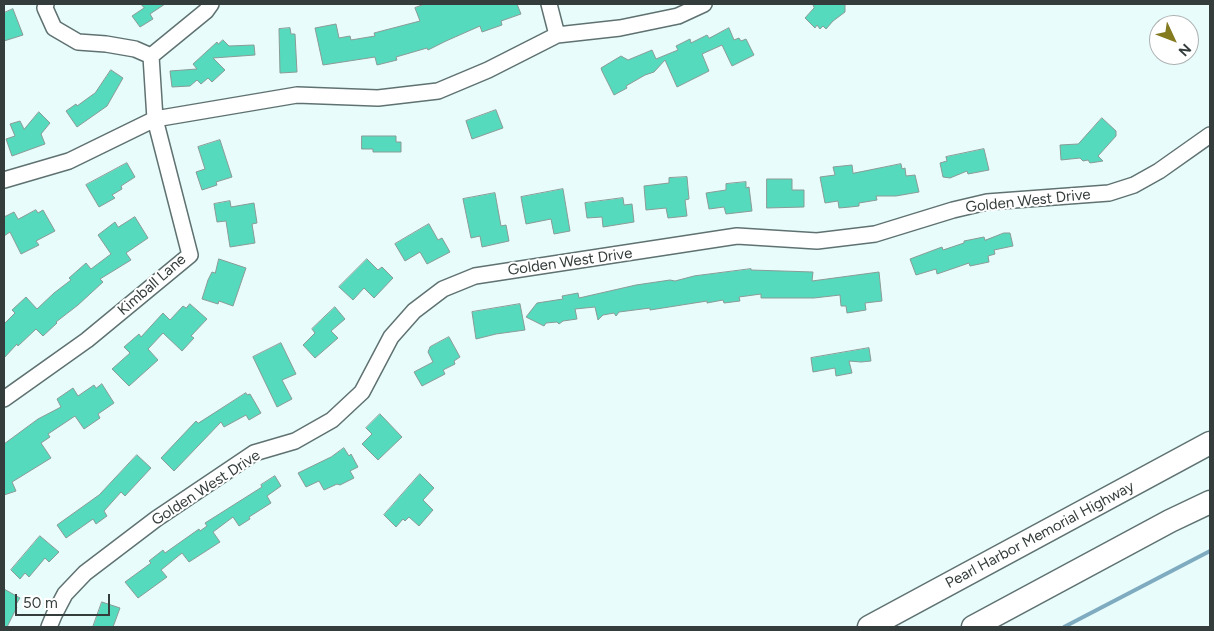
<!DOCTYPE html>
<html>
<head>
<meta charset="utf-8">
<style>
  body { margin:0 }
  #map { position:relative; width:1214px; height:631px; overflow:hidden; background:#e7fcfb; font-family:Figtree,sans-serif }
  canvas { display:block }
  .frame { position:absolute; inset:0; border:5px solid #343c3c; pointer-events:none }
  .north { position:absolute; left:1149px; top:15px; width:50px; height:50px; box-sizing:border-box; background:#fff; border:1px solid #aeb1b1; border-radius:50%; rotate:133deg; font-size:14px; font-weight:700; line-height:20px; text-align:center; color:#343c3c }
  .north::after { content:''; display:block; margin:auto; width:18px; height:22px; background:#847a20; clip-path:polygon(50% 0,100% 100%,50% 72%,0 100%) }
  .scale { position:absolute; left:15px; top:594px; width:95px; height:22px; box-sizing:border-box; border:2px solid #343c3c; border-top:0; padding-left:6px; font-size:15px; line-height:18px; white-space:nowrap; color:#343c3c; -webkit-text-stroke:4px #fff; paint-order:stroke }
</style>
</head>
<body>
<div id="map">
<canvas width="1214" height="631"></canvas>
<div class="frame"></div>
<div class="north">N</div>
<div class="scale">50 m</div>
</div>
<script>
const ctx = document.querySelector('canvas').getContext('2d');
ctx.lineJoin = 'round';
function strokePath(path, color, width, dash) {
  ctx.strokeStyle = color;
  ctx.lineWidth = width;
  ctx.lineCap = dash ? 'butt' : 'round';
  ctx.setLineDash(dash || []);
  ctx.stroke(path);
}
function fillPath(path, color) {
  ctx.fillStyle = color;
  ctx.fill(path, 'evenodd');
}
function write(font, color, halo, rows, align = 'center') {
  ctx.font = font + ' Figtree,sans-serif';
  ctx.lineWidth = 4;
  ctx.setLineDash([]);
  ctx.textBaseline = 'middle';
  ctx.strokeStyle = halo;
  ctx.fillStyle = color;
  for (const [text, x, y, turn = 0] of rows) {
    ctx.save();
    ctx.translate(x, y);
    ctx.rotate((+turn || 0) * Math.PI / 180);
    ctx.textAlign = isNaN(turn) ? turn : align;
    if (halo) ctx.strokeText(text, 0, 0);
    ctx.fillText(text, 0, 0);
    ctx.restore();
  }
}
const stream = new Path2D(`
  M 1064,627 L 1210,551`);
const building = new Path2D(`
  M 141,4 L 165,4 L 150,14 L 153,19 L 140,27 L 132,16 L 144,8 Z
  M 425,4 L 517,4 L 521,14 L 501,21 L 502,25 L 482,32 L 480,26 L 446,41 L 428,50 L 427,48 L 396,57 L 397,60 L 377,65 L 375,57 L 323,65 L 315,28 L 336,24 L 339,38 L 350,36 L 351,40 L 375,36 L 374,33 L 420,21 L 415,8 Z
  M 813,4 L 845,4 L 845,12 L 833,21 L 826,29 L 823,26 L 820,29 L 817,25 L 815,28 L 805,18 L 814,8 Z
  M 13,9 L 23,35 L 4,41 L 4,13 Z
  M 290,28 L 291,34 L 295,34 L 297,72 L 280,73 L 279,29 Z
  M 729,28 L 734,40 L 739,38 L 741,41 L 746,39 L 754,55 L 732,66 L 722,45 L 702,54 L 709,71 L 677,87 L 665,60 L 654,72 L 645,75 L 626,86 L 627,88 L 614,95 L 602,71 L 601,68 L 621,56 L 628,60 L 652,50 L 656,59 L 678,50 L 676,46 L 690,39 L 691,43 L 707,35 L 709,38 Z
  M 223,40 L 229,46 L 254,45 L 255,55 L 213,58 L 225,70 L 212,82 L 208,78 L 201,84 L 197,80 L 190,86 L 172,87 L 170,71 L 197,69 L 193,64 L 217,42 L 218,44 Z
  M 111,70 L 123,78 L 107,106 L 77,127 L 66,111 L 76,104 L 77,106 L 95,93 Z
  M 496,110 L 503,128 L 472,139 L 466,121 Z
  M 39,112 L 50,123 L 41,134 L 45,144 L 12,156 L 6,139 L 15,136 L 10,124 L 20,121 L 24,129 Z
  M 1102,118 L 1116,131 L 1116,136 L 1098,156 L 1103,161 L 1090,163 L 1088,160 L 1083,161 L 1080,158 L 1061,160 L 1060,145 L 1078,144 Z
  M 362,136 L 396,136 L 396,142 L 401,142 L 401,152 L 373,152 L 373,149 L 362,149 Z
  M 220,140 L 232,177 L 216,182 L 217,185 L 202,190 L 196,172 L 205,169 L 198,147 Z
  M 984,149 L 989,170 L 968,174 L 967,171 L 950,178 L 943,177 L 940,163 L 947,161 L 946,157 Z
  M 127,163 L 135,177 L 121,186 L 122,189 L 112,195 L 115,198 L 99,207 L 86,185 Z
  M 901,164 L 902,169 L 905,168 L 906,176 L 915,175 L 919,192 L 896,196 L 876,196 L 877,200 L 859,203 L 859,206 L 850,207 L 839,208 L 838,201 L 825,203 L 820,177 L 835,175 L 833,167 L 852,165 L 853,173 Z
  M 687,177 L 689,199 L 685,200 L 687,216 L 668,218 L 666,208 L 646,210 L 644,186 L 669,183 L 669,178 Z
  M 767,179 L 792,179 L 792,190 L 804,190 L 804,207 L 767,208 Z
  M 746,182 L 746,188 L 749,187 L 752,211 L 726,214 L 724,207 L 709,209 L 706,193 L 726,190 L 726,184 Z
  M 563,189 L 570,231 L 554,234 L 551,219 L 526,224 L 521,197 Z
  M 495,193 L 501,226 L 506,225 L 509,241 L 482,247 L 480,236 L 471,238 L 463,199 Z
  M 623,198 L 624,205 L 632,204 L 634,222 L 603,227 L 602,217 L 587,218 L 585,203 Z
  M 230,201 L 231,207 L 254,203 L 257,223 L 252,224 L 255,243 L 230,247 L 226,221 L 217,222 L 214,204 Z
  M 36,210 L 38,213 L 43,210 L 55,231 L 36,241 L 39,245 L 21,254 L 10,232 L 4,236 L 4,217 L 14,212 L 18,219 Z
  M 135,217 L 148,238 L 126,253 L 131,260 L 100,279 L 103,282 L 78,305 L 56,322 L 57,323 L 43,336 L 36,329 L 18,346 L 17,344 L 4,358 L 4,324 L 15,313 L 12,310 L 26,297 L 37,309 L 54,293 L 71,280 L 69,278 L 86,263 L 91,269 L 111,254 L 98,235 L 115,222 L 118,227 Z
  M 429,224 L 438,240 L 442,238 L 450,252 L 427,264 L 420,252 L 405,261 L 395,244 Z
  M 1004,233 L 1010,233 L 1013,246 L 994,250 L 995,254 L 988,256 L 989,262 L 970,266 L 969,263 L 937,274 L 936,269 L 916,275 L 910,259 L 942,247 L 943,250 L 964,243 L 964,241 L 984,237 L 985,240 Z
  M 219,259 L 246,268 L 233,306 L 219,301 L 218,304 L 202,299 L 208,280 L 212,272 L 215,273 Z
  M 367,259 L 378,270 L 382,267 L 393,278 L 374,298 L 364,288 L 353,300 L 339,287 Z
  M 751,269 L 751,270 L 813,272 L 812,281 L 879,272 L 882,301 L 865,303 L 866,310 L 847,313 L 846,306 L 841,306 L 840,295 L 814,298 L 761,298 L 761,294 L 739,297 L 740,301 L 724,303 L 723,300 L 707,303 L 707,301 L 650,310 L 650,308 L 619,312 L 616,316 L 614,313 L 603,315 L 598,320 L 595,307 L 575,309 L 577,319 L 563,321 L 559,324 L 557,322 L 546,323 L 544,326 L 526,317 L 537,303 L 563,299 L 562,296 L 578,293 L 579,298 L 636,285 L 670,280 L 675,281 L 694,276 Z
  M 190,304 L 207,319 L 191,336 L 194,338 L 182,351 L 163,333 L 148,349 L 158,360 L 129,386 L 112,369 L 130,353 L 124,347 L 139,334 L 141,337 L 163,313 L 170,320 L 183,306 L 186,308 Z
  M 520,304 L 525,330 L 496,334 L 476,339 L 472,312 Z
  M 335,307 L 345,319 L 331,331 L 338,338 L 315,358 L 303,345 L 315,333 L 312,329 Z
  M 449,337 L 460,357 L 454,361 L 455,364 L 443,370 L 445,374 L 422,386 L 414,372 L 433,362 L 428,352 L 430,347 Z
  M 281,343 L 296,374 L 282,380 L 292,399 L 277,407 L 253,357 Z
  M 869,348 L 871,361 L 861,362 L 849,361 L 852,373 L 836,376 L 835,368 L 813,372 L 811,358 Z
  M 102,384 L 114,403 L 98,414 L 100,418 L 84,429 L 75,416 L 48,434 L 50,437 L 41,443 L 51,458 L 12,482 L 16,491 L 4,495 L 4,444 L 38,419 L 61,407 L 57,399 L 73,388 L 78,396 L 94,385 L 96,388 Z
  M 246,393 L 247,395 L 250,394 L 261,413 L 249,420 L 246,415 L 224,427 L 221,422 L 174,471 L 161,458 L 196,421 L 198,423 Z
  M 380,414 L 402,437 L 378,460 L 362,444 L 372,434 L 366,428 Z
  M 344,448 L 349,456 L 351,454 L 358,467 L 350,471 L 354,478 L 340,485 L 337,484 L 324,490 L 319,481 L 306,487 L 298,473 L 331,457 Z
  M 137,455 L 151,468 L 125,496 L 121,492 L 104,511 L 107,516 L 96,524 L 93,519 L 66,538 L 57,525 L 99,495 Z
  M 420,474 L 434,488 L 423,500 L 433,510 L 419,526 L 409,517 L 405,521 L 403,519 L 396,527 L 384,515 Z
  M 275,476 L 281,486 L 267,496 L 271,503 L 249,517 L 250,519 L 239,526 L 233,517 L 213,532 L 220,542 L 189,562 L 182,553 L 161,570 L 167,577 L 138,598 L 125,582 L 151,563 L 149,561 L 163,550 L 165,553 L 199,529 L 200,531 L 207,526 L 205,523 L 262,487 L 261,485 Z
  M 40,536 L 59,552 L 49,562 L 45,558 L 29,577 L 25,573 L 20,579 L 11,570 Z
  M 4,589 L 20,598 L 15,606 L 17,607 L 7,627 L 4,627 Z
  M 102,602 L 120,608 L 113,627 L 93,627 Z`);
const minor = new Path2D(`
  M 549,4 L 557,35
  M 151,56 L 206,11 L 211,4
  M 4,180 L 69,161 L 155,119 L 297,95 L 378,98 L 438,91 L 488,70 L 557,35 L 620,28 L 678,16 L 704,4
  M 4,399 L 87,340 L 190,255 L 155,119 L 151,56 L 135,49 L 106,44 L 78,42 L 54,28 L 45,8 L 46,4
  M 49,627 L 54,615 L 65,594 L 85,573 L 156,519 L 254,453 L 295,441 L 332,420 L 362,392 L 391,337 L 414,311 L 443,289 L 475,276 L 737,236 L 817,241 L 875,234 L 953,210 L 987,202 L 1109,193 L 1134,185 L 1159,171 L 1210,135`);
const highway = new Path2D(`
  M 869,627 L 1210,443
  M 973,627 L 1170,521 L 1210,502`);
const streetNames = [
  ["Golden West Drive",1028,201,-6],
  ["Golden West Drive",570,262,-8],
  ["Kimball Lane",152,285,-41],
  ["Golden West Drive",206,488,-33],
  ["Pearl Harbor Memorial Highway",1040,535,-28]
];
strokePath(stream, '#7fabc0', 4);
fillPath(building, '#56dabd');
strokePath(building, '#8a9b96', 1);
strokePath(minor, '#5f7271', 18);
strokePath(highway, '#5f7271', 25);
strokePath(minor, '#fff', 15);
strokePath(highway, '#fff', 22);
write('15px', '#343c3c', '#fff', streetNames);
</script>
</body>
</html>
